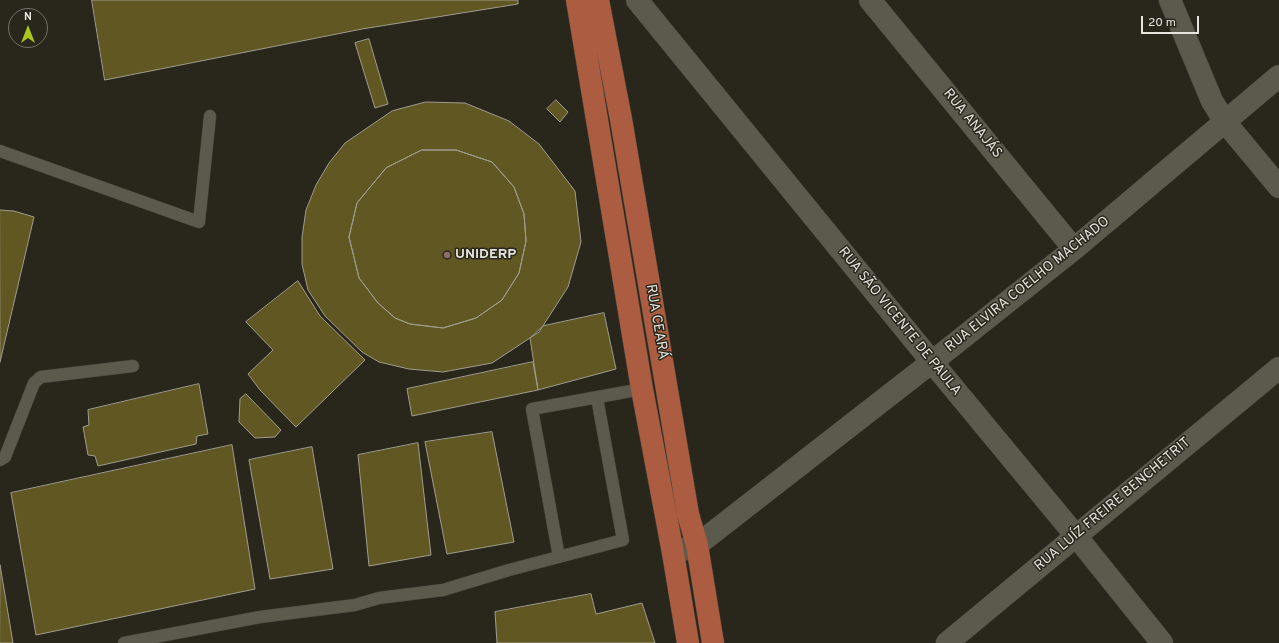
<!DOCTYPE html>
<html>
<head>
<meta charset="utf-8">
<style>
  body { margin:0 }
  #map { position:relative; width:1279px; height:643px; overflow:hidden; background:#29271c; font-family:Overpass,sans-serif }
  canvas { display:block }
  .north { position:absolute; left:8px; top:8px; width:40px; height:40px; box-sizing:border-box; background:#29271c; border:1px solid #747269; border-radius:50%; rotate:0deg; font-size:11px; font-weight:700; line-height:16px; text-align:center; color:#e4e3dc }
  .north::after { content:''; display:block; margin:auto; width:14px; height:18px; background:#a9c71b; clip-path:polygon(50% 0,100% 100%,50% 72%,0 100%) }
  .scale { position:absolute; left:1141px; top:16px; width:58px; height:18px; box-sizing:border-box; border:2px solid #e4e3dc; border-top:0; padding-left:5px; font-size:12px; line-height:14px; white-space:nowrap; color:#e4e3dc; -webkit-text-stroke:3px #29271c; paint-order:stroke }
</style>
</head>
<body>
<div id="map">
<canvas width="1279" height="643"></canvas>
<div class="north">N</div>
<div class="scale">20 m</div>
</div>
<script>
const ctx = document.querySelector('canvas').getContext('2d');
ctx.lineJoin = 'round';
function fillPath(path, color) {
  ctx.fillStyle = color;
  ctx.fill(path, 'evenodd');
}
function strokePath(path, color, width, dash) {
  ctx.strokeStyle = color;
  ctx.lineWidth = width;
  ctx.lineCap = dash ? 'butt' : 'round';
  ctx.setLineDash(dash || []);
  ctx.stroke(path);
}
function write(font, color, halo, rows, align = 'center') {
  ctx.font = font + ' Overpass,sans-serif';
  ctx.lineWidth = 3;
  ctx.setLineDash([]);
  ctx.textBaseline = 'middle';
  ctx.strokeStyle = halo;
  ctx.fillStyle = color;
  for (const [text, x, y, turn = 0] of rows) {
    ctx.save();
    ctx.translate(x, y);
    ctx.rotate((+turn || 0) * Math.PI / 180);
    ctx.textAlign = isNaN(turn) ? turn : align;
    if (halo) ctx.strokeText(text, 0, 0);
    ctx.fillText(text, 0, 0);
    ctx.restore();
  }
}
const building = new Path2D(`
  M 92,0 L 518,0 L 518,4 L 362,29 L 105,80 Z
  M 369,39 L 388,104 L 375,108 L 355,43 Z
  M 556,100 L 568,112 L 560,122 L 547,109 Z
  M 426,102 L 465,103 L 509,121 L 539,144 L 575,191 L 581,242 L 568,287 L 539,332 L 492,363 L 443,372 L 409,369 L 379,362 L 362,352 L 325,316 L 308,290 L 302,264 L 302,237 L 306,210 L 316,185 L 329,163 L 345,143 L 392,111 ZM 422,150 L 456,150 L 492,162 L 514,187 L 524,214 L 526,241 L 519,273 L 502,300 L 476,318 L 443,328 L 410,324 L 395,318 L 378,303 L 359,278 L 349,237 L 357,203 L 386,168 Z
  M 422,150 L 456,150 L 492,162 L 514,187 L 524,214 L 526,241 L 519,273 L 502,300 L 476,318 L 443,328 L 410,324 L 395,318 L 378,303 L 359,278 L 349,237 L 357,203 L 386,168 Z
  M 0,210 L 14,211 L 34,217 L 0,362 Z
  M 298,281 L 320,316 L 365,360 L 296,427 L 260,390 L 248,374 L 273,350 L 246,322 Z
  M 604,313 L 616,369 L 538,390 L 530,338 L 543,326 Z
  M 533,362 L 538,390 L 412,416 L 407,389 Z
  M 199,384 L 208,434 L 197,436 L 196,444 L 98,466 L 95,456 L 88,455 L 83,427 L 89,425 L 88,410 Z
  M 246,394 L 281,430 L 275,437 L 255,438 L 239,422 L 240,399 Z
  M 492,432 L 514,542 L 447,554 L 425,442 Z
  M 418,443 L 431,555 L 369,566 L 358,455 Z
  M 232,445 L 255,589 L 36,635 L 11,493 Z
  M 312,447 L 333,569 L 270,579 L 249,460 Z
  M 0,565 L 13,643 L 0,643 Z
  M 591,594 L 596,614 L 642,603 L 655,643 L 497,643 L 495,612 Z`);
const lane = new Path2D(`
  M 0,151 L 199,222 L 210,116
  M 0,460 L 5,457 L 34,383 L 41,377 L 133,366
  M 559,557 L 532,409 L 642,389
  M 124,643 L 260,617 L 355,605 L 379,598 L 443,590 L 509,570 L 623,540 L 597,398`);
const street = new Path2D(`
  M 637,0 L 932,362 L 1076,536 L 1162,643
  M 870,0 L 1074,249
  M 1170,0 L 1212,101 L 1225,122 L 1279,187
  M 673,553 L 697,545 L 932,362 L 1074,249 L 1279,76
  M 947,643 L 1279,368`);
const primary = new Path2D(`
  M 577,0 L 642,389 L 673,553 L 688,643
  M 598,0 L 621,119 L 688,514 L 697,545 L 713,643`);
const markers = [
  [447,255,4,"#8d6e63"]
];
const streetNames = [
  ["RUA ANAJÁS",972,124,51],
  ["RUA ELVIRA COELHO MACHADO",1028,285,-39],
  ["RUA CEARÁ",656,322,80],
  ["RUA SÃO VICENTE DE PAULA",899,322,51],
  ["RUA LUÍZ FREIRE BENCHETRIT",1113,505,-40]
];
const poiNames = [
  ["UNIDERP",455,255]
];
fillPath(building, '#615722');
strokePath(building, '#9f9d8f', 1);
strokePath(lane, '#444339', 13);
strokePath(street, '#444339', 23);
strokePath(primary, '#444339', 23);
strokePath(lane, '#5c5a4d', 12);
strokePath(street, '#5c5a4d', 22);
strokePath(primary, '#ac5c40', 22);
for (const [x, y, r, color] of markers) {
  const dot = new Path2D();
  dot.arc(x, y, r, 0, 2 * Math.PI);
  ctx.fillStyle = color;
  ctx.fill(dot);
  strokePath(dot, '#29271c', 1.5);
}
write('14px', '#e4e3dc', '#29271c', streetNames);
write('bold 14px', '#e4e3dc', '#29271c', poiNames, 'left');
</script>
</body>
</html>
